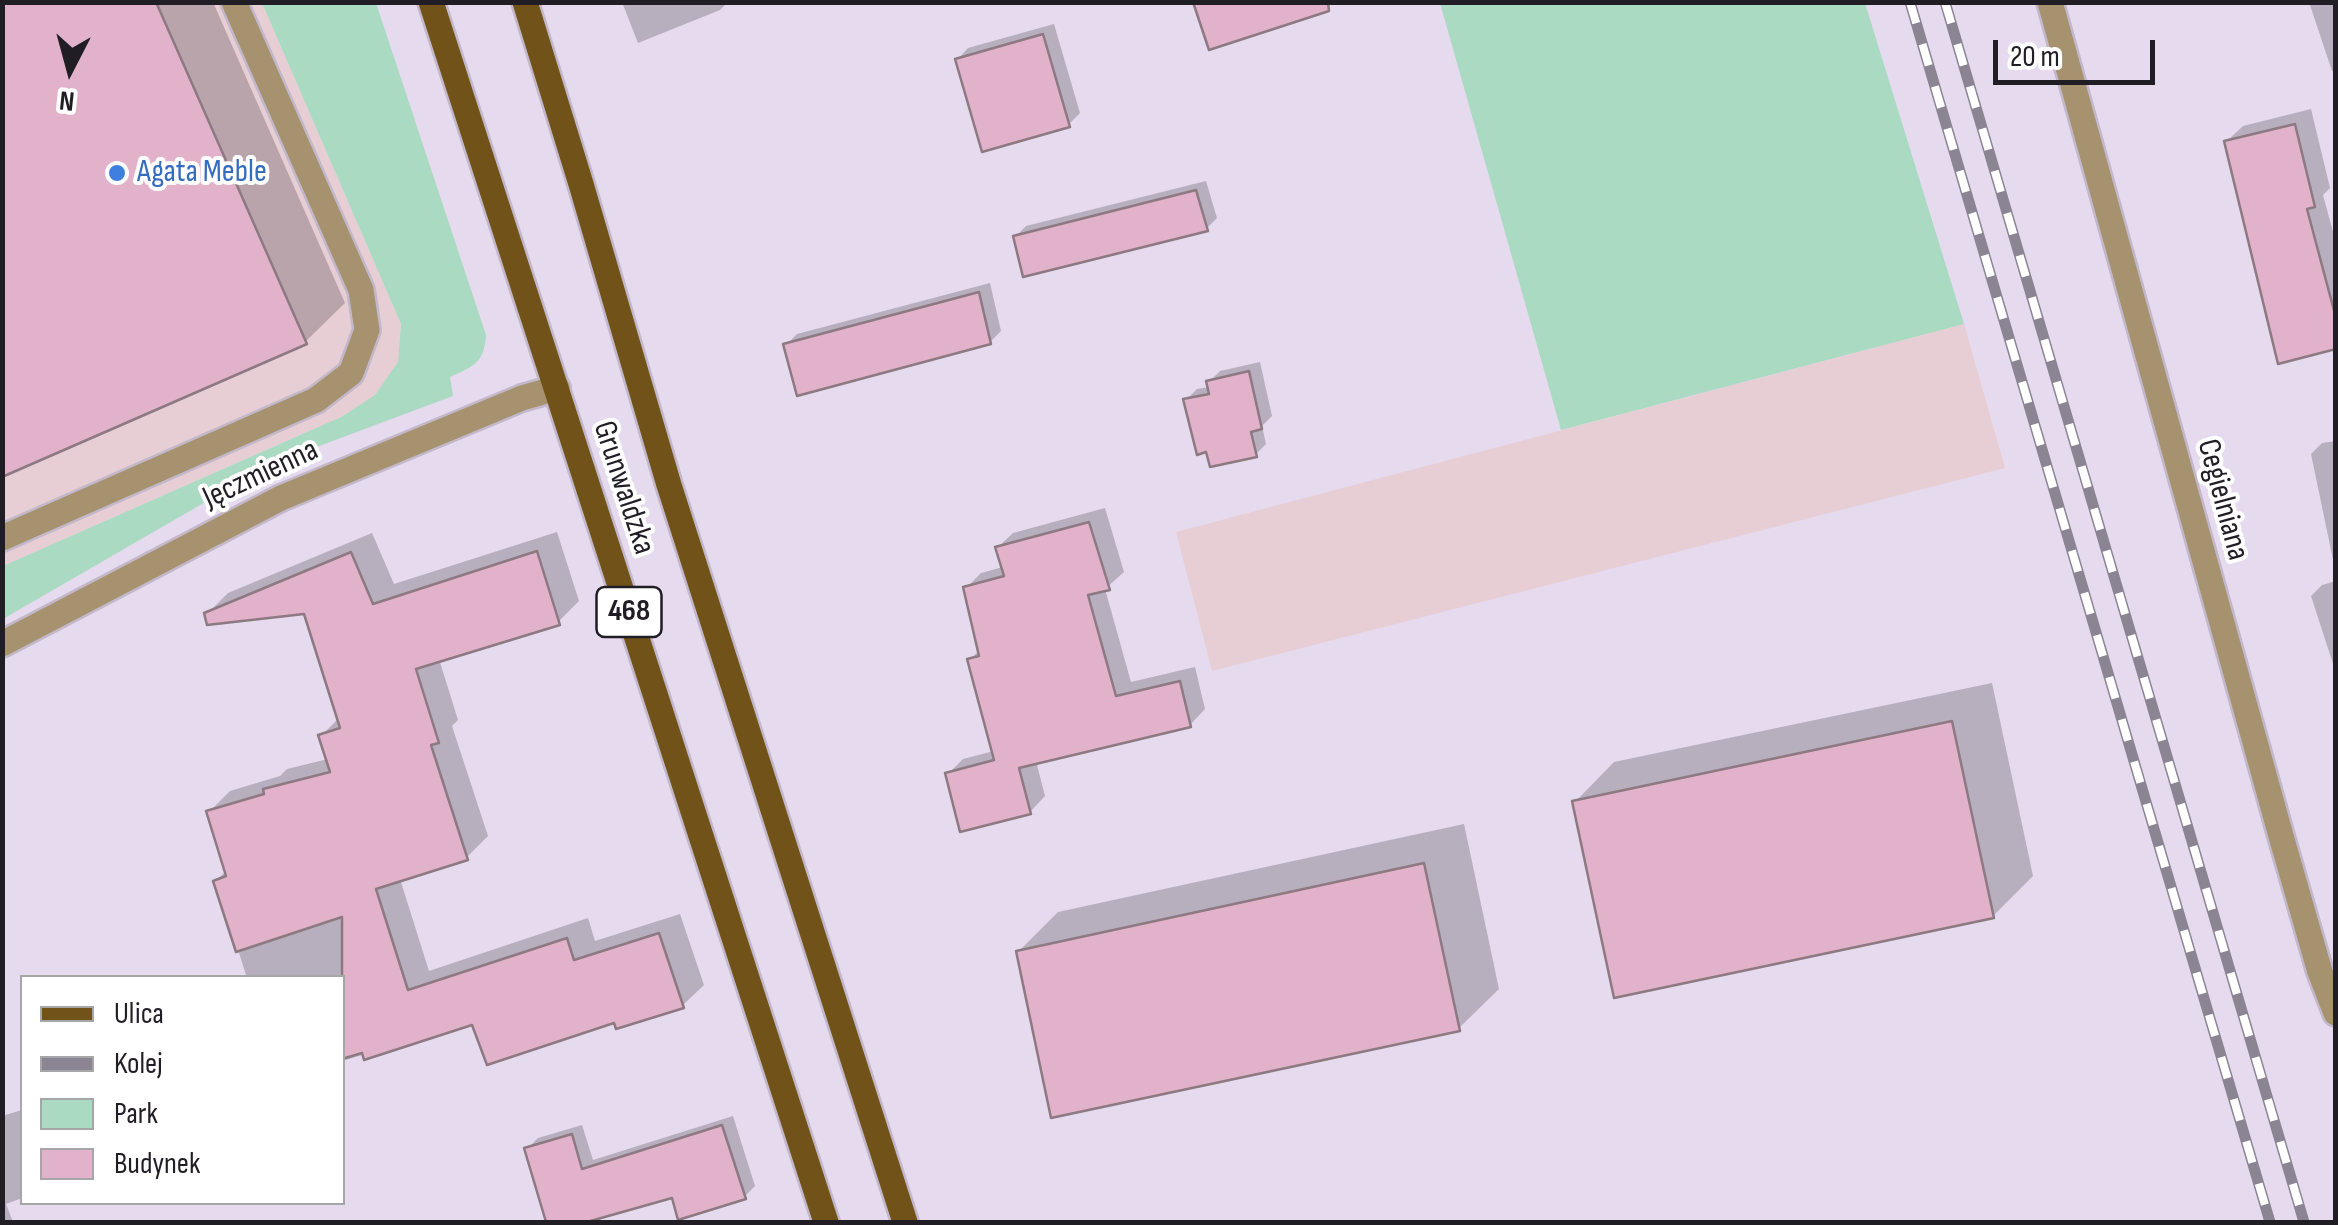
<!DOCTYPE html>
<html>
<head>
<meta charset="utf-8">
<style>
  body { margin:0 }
  #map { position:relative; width:2338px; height:1225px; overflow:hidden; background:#e5daee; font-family:"Sofia Sans Condensed",sans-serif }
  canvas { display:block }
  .frame { position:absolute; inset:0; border:5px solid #211d24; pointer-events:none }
  .legend { position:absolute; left:20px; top:975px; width:325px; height:230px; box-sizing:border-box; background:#fff; border:2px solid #a6a5a7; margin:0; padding:12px 18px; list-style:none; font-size:30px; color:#211d24 }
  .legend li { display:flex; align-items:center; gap:20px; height:50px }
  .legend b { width:50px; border:2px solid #a6a5a7 }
  .north { position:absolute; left:20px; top:20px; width:100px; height:100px; -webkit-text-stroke:8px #fff; paint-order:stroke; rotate:186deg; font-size:28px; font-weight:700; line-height:40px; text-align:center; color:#211d24 }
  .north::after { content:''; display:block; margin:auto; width:35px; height:45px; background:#211d24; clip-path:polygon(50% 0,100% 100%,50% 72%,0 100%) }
  .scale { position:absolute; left:1993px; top:40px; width:162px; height:45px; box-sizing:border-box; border:5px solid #211d24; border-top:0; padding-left:12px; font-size:30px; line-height:35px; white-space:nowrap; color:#211d24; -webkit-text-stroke:8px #fff; paint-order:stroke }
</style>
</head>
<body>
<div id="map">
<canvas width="2338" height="1225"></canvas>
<div class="frame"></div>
<ul class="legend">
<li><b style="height:12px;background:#715219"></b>Ulica</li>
<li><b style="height:12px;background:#8b8492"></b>Kolej</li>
<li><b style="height:28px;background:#aadac2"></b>Park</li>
<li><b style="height:28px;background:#e1b2c9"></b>Budynek</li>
</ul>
<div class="north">N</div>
<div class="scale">20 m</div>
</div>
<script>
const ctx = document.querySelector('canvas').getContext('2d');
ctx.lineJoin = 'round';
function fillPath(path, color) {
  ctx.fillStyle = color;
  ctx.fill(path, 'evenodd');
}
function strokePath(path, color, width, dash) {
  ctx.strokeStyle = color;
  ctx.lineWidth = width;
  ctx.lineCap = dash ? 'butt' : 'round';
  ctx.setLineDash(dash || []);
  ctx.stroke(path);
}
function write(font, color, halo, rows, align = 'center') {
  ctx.font = font + ' "Sofia Sans Condensed",sans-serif';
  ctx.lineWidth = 8;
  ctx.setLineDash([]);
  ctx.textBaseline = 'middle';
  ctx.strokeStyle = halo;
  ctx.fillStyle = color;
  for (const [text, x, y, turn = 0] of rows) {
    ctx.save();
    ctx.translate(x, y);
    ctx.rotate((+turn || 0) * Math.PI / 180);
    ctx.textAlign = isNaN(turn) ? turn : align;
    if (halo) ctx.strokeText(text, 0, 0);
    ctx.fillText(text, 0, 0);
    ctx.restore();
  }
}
const commercial = new Path2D(`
  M 3,3 L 262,3 L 401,324 L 399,362 L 375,395 L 341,417 L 3,566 Z
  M 1964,324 L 2005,468 L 1212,671 L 1176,532 Z`);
const green = new Path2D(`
  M 262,3 L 376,3 L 486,335 C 484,363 474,366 450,377 L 453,396 L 271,464 L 3,619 L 3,566 L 341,417 L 375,395 L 398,362 L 401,324 Z
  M 1440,3 L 1865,3 L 1964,324 L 1561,430 Z`);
const shadow = new Path2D(`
  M 2,2 L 213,2 L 345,303 L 305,342 Z
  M 622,2 L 728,2 L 720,10 L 638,43 Z
  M 2309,2 L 2336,2 L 2336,70 L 2332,71 Z
  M 1054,24 L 1080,113 L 1069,124 L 958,59 L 968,48 Z
  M 2311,109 L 2330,188 L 2323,195 L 2336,243 L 2336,346 L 2226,142 L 2243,126 Z
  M 1206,181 L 1217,218 L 1206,229 L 1015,237 L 1026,226 Z
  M 990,283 L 1001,331 L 990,342 L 786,345 L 797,334 Z
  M 1260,362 L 1272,416 L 1262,426 L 1266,444 L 1256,454 L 1186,400 L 1197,389 L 1210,387 L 1209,382 L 1220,371 Z
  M 2336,441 L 2336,574 L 2311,454 L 2322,443 Z
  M 1105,508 L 1124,572 L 1105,589 L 1131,682 L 1195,667 L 1205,709 L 1190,725 L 1036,761 L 1045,796 L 1030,812 L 948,774 L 963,759 L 994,751 L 969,660 L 980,650 L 966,588 L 981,573 L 1003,567 L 997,548 L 1013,533 Z
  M 557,532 L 579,601 L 558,622 L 439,659 L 458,720 L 452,726 L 488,836 L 467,857 L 400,879 L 429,971 L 588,918 L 595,941 L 680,914 L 704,985 L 683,1005 L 615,1020 L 473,1022 L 342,1061 L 342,978 L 247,978 L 216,881 L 226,871 L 209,812 L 230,791 L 280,776 L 287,769 L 328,759 L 321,736 L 340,717 L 306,611 L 207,614 L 228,593 L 372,533 L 394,584 Z
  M 2336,581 L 2336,673 L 2311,596 L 2322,585 Z
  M 1992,683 L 2033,876 L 1993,916 L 1575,802 L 1614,762 Z
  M 1464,824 L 1499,989 L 1459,1028 L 1018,952 L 1058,912 Z
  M 22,1110 L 22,1198 L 6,1204 L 13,1222 L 2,1222 L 2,1116 Z
  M 733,1116 L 755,1186 L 744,1197 L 673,1195 L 578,1222 L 548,1222 L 527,1149 L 538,1138 L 582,1125 L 593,1160 Z`);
const building = new Path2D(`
  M 2,2 L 156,2 L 307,344 L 2,477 Z
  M 1193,2 L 1328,2 L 1329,11 L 1209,50 Z
  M 1043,34 L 1070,127 L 982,152 L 955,59 Z
  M 2295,124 L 2315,207 L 2307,209 L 2336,318 L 2336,349 L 2278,364 L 2224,141 Z
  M 1196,190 L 1208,231 L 1023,277 L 1013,236 Z
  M 979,292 L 991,344 L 797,396 L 783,344 Z
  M 1249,371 L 1262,429 L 1251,432 L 1257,457 L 1210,467 L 1206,452 L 1197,455 L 1183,399 L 1209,394 L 1206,381 Z
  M 1089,522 L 1110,590 L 1088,595 L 1116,696 L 1180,681 L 1191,727 L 1019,768 L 1031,814 L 960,832 L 945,773 L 994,760 L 967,659 L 979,656 L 963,587 L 1004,576 L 995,547 Z
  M 537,551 L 560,625 L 416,669 L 439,743 L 431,745 L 468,860 L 376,889 L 408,990 L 567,938 L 574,960 L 659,933 L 684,1008 L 616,1029 L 614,1023 L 487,1065 L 472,1025 L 364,1060 L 362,1053 L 342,1059 L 342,917 L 236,952 L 213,881 L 226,876 L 206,811 L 264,794 L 263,789 L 330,772 L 318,735 L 340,728 L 304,614 L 207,625 L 204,613 L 351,552 L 373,604 Z
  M 1952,721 L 1994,918 L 1614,998 L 1572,801 Z
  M 1424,863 L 1460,1031 L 1051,1118 L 1016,951 Z
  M 722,1125 L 746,1199 L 678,1220 L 672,1198 L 587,1222 L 546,1222 L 524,1148 L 572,1134 L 582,1169 Z`);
const minor = new Path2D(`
  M 2050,2 L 2281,836 L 2320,972 L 2336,1013
  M 2,538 L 316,400 L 351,373 L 367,330 L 361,290 L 234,2
  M 2,644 L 281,498 L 522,398 L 557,388`);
const major = new Path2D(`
  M 431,2 L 826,1222
  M 525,2 L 581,184 L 669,485 L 905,1222`);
const rail = new Path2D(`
  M 1910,2 L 2270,1222
  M 1945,2 L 2304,1222`);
const markers = [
  [117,173,10,"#3f7fe0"]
];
const shields = [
  [629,612,65]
];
const shieldNames = [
  ["468",629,612]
];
const shopNames = [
  ["Agata Meble",137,173]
];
const streetNames = [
  ["Jęczmienna",261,475,-25],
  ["Grunwaldzka",623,488,72],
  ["Cegielniana",2222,500,75]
];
fillPath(commercial, '#e7ced5');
fillPath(green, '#aadac2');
fillPath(shadow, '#0003');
fillPath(building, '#e1b2c9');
strokePath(building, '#8d7982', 2.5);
strokePath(minor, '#c2b8ca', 30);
strokePath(major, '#c2b8ca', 30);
strokePath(minor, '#a7926f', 25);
strokePath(major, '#715219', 25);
strokePath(rail, '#8b8492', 11);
strokePath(rail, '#fff', 8, [22]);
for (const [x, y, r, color] of markers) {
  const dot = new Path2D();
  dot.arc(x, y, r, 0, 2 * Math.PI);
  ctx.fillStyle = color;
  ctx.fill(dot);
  strokePath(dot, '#fff', 4);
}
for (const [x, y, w] of shields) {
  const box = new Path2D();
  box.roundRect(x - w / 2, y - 25, w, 50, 8);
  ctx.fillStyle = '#fff';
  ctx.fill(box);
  strokePath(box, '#211d24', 2.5);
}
write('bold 30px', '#211d24', null, shieldNames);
write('32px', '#366cbe', '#fff', shopNames, 'left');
write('32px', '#211d24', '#fff', streetNames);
</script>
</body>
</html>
